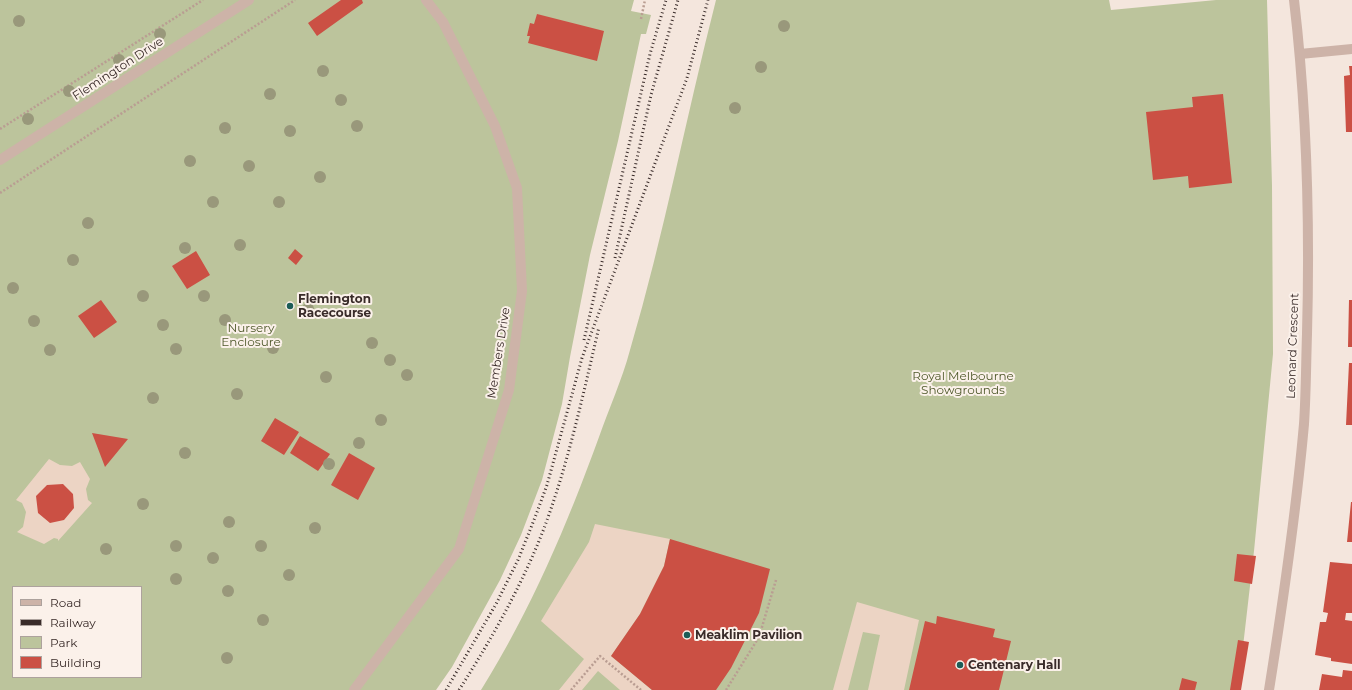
<!DOCTYPE html>
<html>
<head>
<meta charset="utf-8">
<style>
  body { margin:0 }
  #map { position:relative; width:1352px; height:690px; overflow:hidden; background:#f4e6dd; font-family:Montserrat,sans-serif }
  canvas { display:block }
  .legend { position:absolute; left:12px; top:586px; width:130px; height:92px; box-sizing:border-box; background:#fbf1ea; border:1px solid #ada29d; margin:0; padding:5px 7px; list-style:none; font-size:12px; color:#392b29 }
  .legend li { display:flex; align-items:center; gap:8px; height:20px }
  .legend b { width:20px; border:1px solid #ada29d }
</style>
</head>
<body>
<div id="map">
<canvas width="1352" height="690"></canvas>
<ul class="legend">
<li><b style="height:5px;background:#cdb3a8"></b>Road</li>
<li><b style="height:5px;background:#392b29"></b>Railway</li>
<li><b style="height:11px;background:#bcc49c"></b>Park</li>
<li><b style="height:11px;background:#cb5044"></b>Building</li>
</ul>
</div>
<script>
const ctx = document.querySelector('canvas').getContext('2d');
ctx.lineJoin = 'round';
function fillPath(path, color) {
  ctx.fillStyle = color;
  ctx.fill(path, 'evenodd');
}
function strokePath(path, color, width, dash) {
  ctx.strokeStyle = color;
  ctx.lineWidth = width;
  ctx.lineCap = dash ? 'butt' : 'round';
  ctx.setLineDash(dash || []);
  ctx.stroke(path);
}
function write(font, color, halo, rows, align = 'center') {
  ctx.font = font + ' Montserrat,sans-serif';
  ctx.lineWidth = 4;
  ctx.setLineDash([]);
  ctx.textBaseline = 'middle';
  ctx.strokeStyle = halo;
  ctx.fillStyle = color;
  for (const [text, x, y, turn = 0] of rows) {
    ctx.save();
    ctx.translate(x, y);
    ctx.rotate((+turn || 0) * Math.PI / 180);
    ctx.textAlign = isNaN(turn) ? turn : align;
    if (halo) ctx.strokeText(text, 0, 0);
    ctx.fillText(text, 0, 0);
    ctx.restore();
  }
}
const green = new Path2D(`
  M 0,0 L 634,0 L 631,11 L 651,15 L 646,34 L 641,34 L 618,141 L 590,255 L 570,357 L 562,404 L 542,480 L 521,535 L 500,580 L 452,667 L 436,690 L 0,690 ZM 13,587 L 141,587 L 141,677 L 13,677 Z
  M 716,0 L 1109,0 L 1111,10 L 1216,0 L 1267,0 L 1272,186 L 1273,354 L 1254,551 L 1238,690 L 481,690 C 531,610 567,525 599,437 C 609,408 622,380 630,350 C 664,235 686,117 716,0 Z`);
const plaza = new Path2D(`
  M 49,459 L 60,465 L 72,466 L 80,462 L 90,479 L 86,489 L 88,500 L 92,503 L 58,541 L 58,539 L 54,538 L 44,544 L 17,532 L 23,527 L 26,512 L 22,503 L 16,500 Z
  M 595,524 L 670,539 L 664,566 L 640,614 L 611,656 L 652,690 L 620,690 L 598,671 L 582,690 L 559,690 L 584,659 L 541,621 L 589,542 Z
  M 857,602 L 919,620 L 904,690 L 868,690 L 880,635 L 863,632 L 848,690 L 833,690 Z`);
const building = new Path2D(`
  M 341,0 L 362,0 L 363,3 L 317,36 L 308,23 Z
  M 537,14 L 604,31 L 597,61 L 528,43 L 530,36 L 527,36 L 530,23 L 534,24 Z
  M 1349,66 L 1352,66 L 1352,132 L 1346,132 L 1344,76 L 1350,75 Z
  M 1223,94 L 1232,183 L 1189,188 L 1188,176 L 1153,180 L 1146,112 L 1193,107 L 1192,97 Z
  M 295,249 L 303,256 L 296,265 L 288,258 Z
  M 196,251 L 210,275 L 187,289 L 172,266 Z
  M 101,300 L 117,322 L 94,338 L 78,316 Z
  M 1349,300 L 1352,300 L 1352,347 L 1348,347 Z
  M 1349,363 L 1352,363 L 1352,425 L 1346,425 Z
  M 275,418 L 299,432 L 284,455 L 261,441 Z
  M 92,433 L 128,439 L 105,467 Z
  M 300,436 L 330,454 L 318,471 L 290,453 Z
  M 349,453 L 375,468 L 358,500 L 331,485 Z
  M 63,484 L 73,494 L 74,508 L 64,520 L 50,523 L 38,513 L 36,496 L 47,485 Z
  M 1351,502 L 1352,502 L 1352,542 L 1347,542 Z
  M 670,539 L 770,569 L 759,613 L 731,668 L 716,690 L 652,690 L 611,656 L 640,614 L 664,566 Z
  M 1237,554 L 1256,556 L 1252,584 L 1234,581 Z
  M 1330,562 L 1352,564 L 1352,613 L 1346,613 L 1345,620 L 1352,621 L 1352,664 L 1331,661 L 1331,658 L 1315,655 L 1320,622 L 1326,622 L 1328,613 L 1323,612 Z
  M 937,616 L 995,629 L 993,637 L 1011,641 L 999,690 L 909,690 L 925,621 L 936,624 Z
  M 1238,640 L 1249,642 L 1241,690 L 1230,690 Z
  M 1343,670 L 1352,671 L 1352,690 L 1319,690 L 1322,674 L 1342,677 Z
  M 1182,678 L 1197,682 L 1195,690 L 1179,690 Z`);
const path = new Path2D(`
  M 641,19 L 645,0
  M 0,129 L 203,0
  M 0,193 L 295,0
  M 571,690 L 600,656 L 641,690
  M 726,690 L 759,637 L 776,580`);
const service = new Path2D(`
  M 1300,54 L 1352,49
  M 0,160 L 249,0
  M 354,690 L 459,549 L 509,390 L 522,291 L 517,188 L 495,126 L 443,22 L 426,0`);
const minor = new Path2D(`
  M 1269,690 C 1283,602 1296,514 1304,424 C 1306,394 1306,364 1307,334 C 1310,222 1307,111 1294,0`);
const rail = new Path2D(`
  M 615,258 L 651,95 L 678,0
  M 584,340 L 650,54 L 666,0
  M 446,690 L 496,604 L 518,560 L 536,515 L 547,485 L 582,358 L 687,78 L 708,0
  M 459,690 C 491,640 521,587 543,531 C 568,465 583,395 599,327`);
const trees = [
  [19,21],
  [784,26],
  [160,34],
  [119,60],
  [761,67],
  [323,71],
  [69,91],
  [270,94],
  [341,100],
  [735,108],
  [28,119],
  [357,126],
  [225,128],
  [290,131],
  [190,161],
  [249,166],
  [320,177],
  [213,202],
  [279,202],
  [88,223],
  [240,245],
  [185,248],
  [73,260],
  [13,288],
  [143,296],
  [204,296],
  [308,309],
  [225,320],
  [34,321],
  [163,325],
  [372,343],
  [273,348],
  [176,349],
  [50,350],
  [390,360],
  [407,375],
  [326,377],
  [237,394],
  [153,398],
  [381,420],
  [359,443],
  [185,453],
  [329,464],
  [143,504],
  [229,522],
  [315,528],
  [176,546],
  [261,546],
  [106,549],
  [213,558],
  [289,575],
  [176,579],
  [228,591],
  [263,620],
  [227,658]
];
const markers = [
  [290,306,4,"#1c5d57"],
  [687,635,4,"#1c5d57"],
  [960,665,4,"#1c5d57"]
];
const streetNames = [
  ["Flemington Drive",118,69,-33],
  ["Leonard Crescent",1293,346,-88],
  ["Members Drive",499,353,-81]
];
const poiNames = [
  ["Flemington",298,299],
  ["Racecourse",298,313],
  ["Meaklim Pavilion",695,635],
  ["Centenary Hall",968,665]
];
const parkNames = [
  ["Nursery",251,328],
  ["Enclosure",251,342],
  ["Royal Melbourne",963,376],
  ["Showgrounds",963,390]
];
fillPath(green, '#bcc49c');
fillPath(plaza, '#ecd4c4');
fillPath(building, '#cb5044');
strokePath(path, '#b99d92', 2.5, [2, 2]);
strokePath(service, '#cdb3a8', 10);
strokePath(minor, '#cdb3a8', 10);
strokePath(rail, '#392b29', 3, [1, 3]);
ctx.fillStyle = '#99987b';
for (const [x, y] of trees) {
  ctx.beginPath();
  ctx.arc(x, y, 6, 0, 2 * Math.PI);
  ctx.fill();
}
for (const [x, y, r, color] of markers) {
  const dot = new Path2D();
  dot.arc(x, y, r, 0, 2 * Math.PI);
  ctx.fillStyle = color;
  ctx.fill(dot);
  strokePath(dot, '#fbf1ea', 1.5);
}
write('12px', '#392b29', '#fbf1ea', streetNames);
write('bold 12px', '#392b29', '#fbf1ea', poiNames, 'left');
write('12px', '#4f592b', '#fbf1ea', parkNames);
</script>
</body>
</html>
